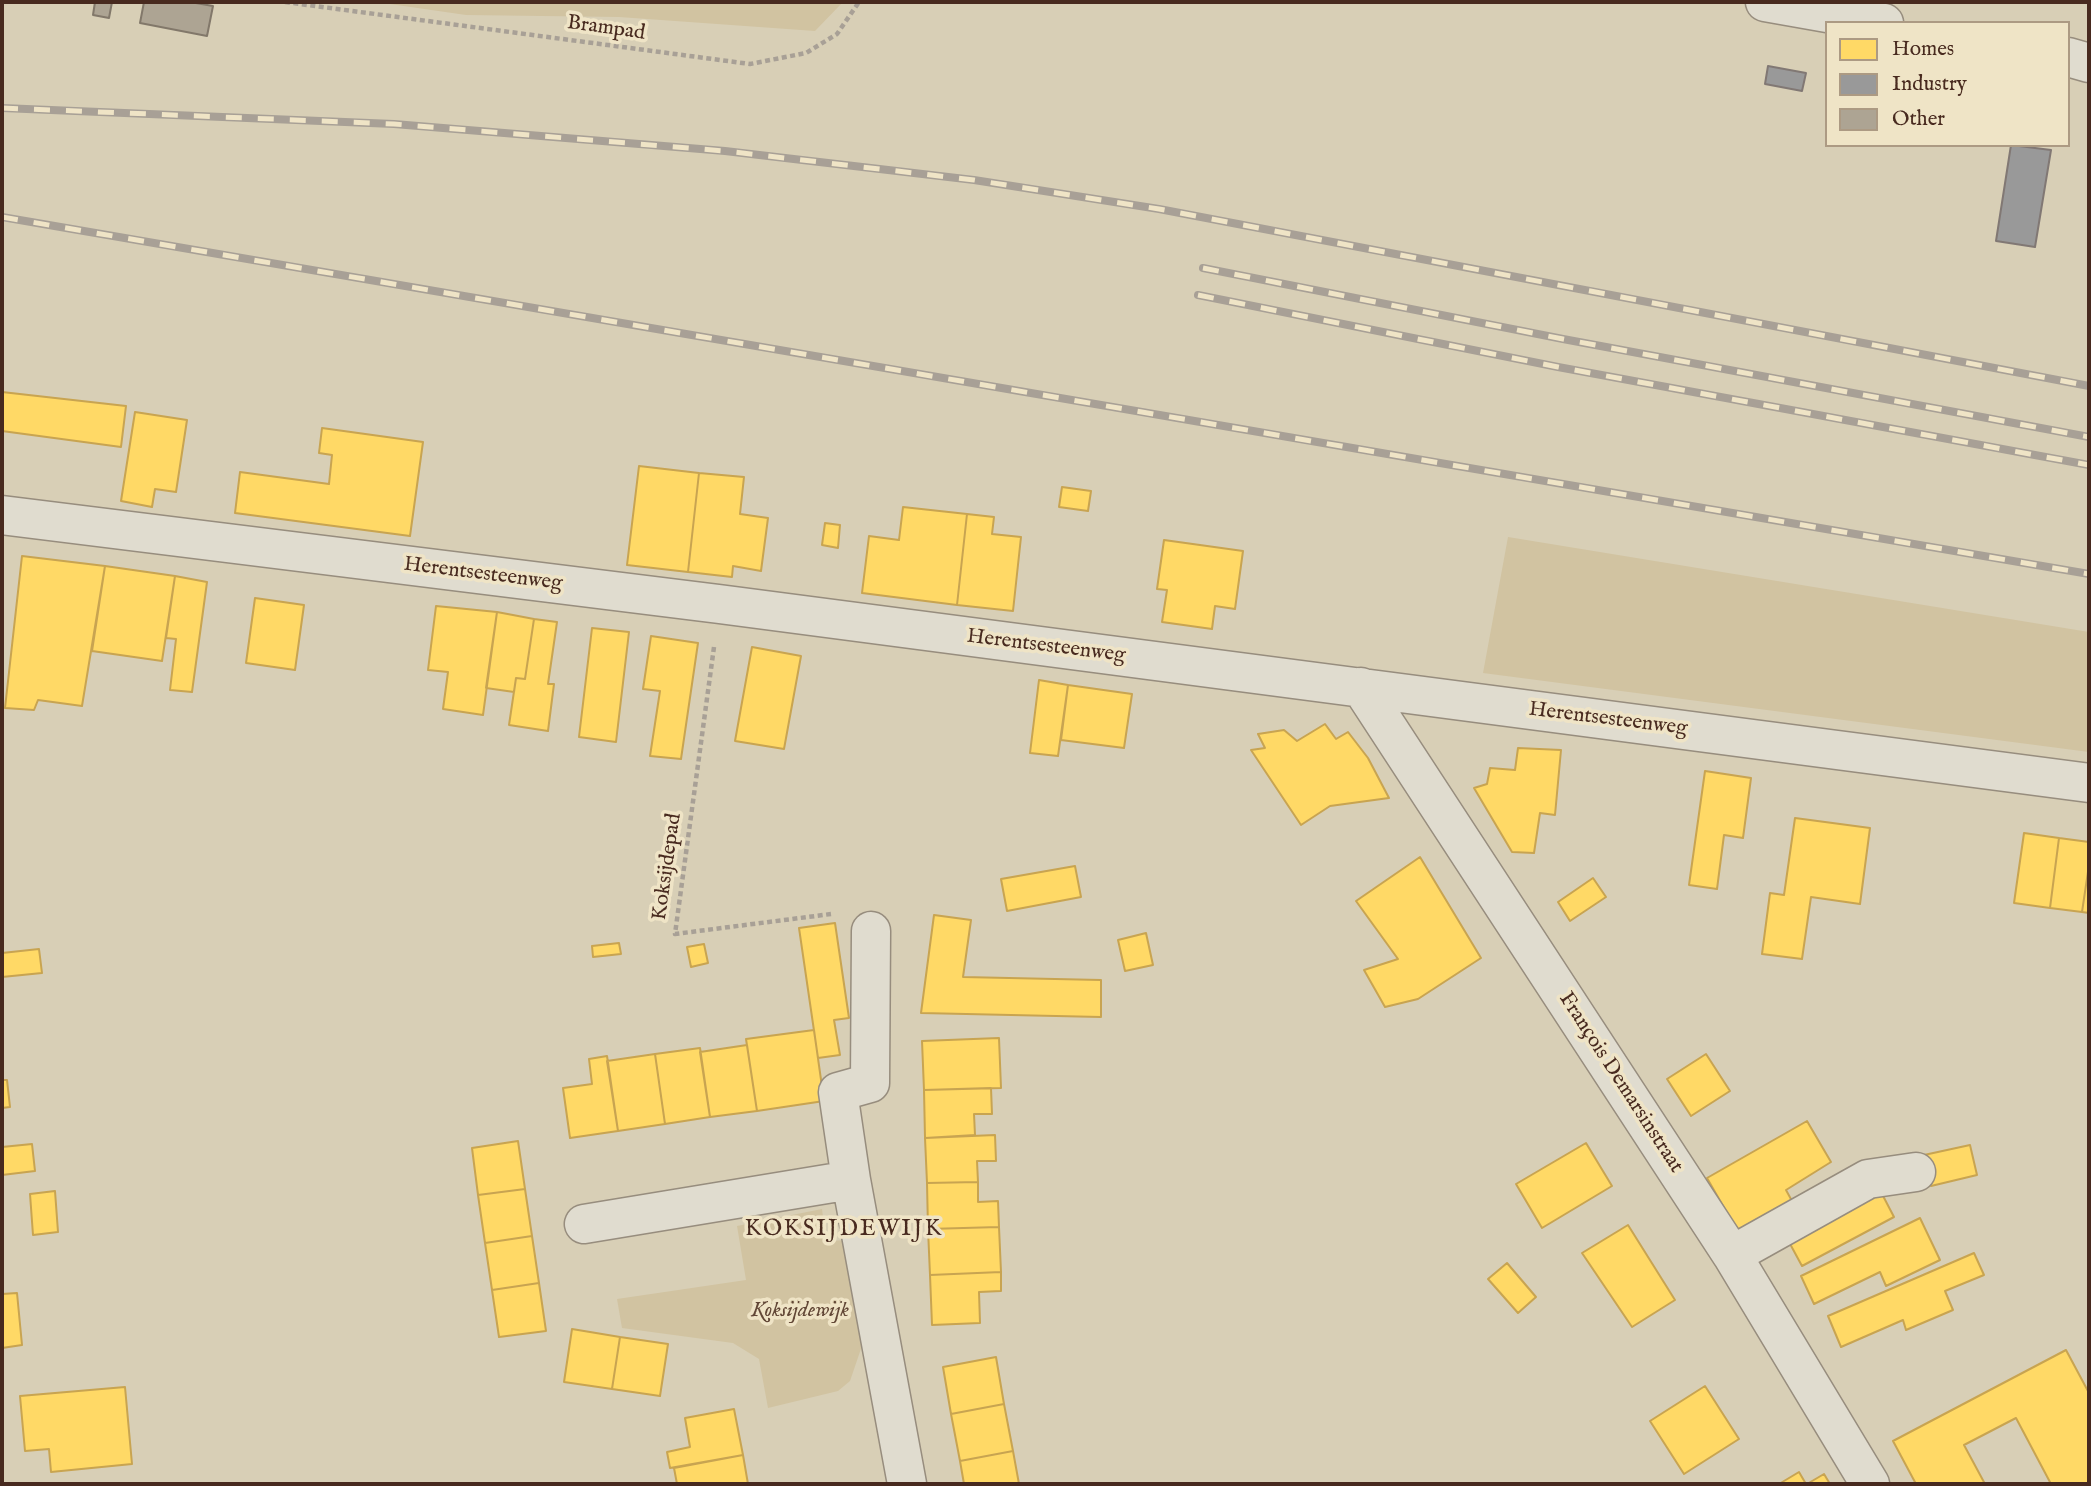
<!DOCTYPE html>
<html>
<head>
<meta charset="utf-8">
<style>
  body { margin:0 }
  #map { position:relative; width:2091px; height:1486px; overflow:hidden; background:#d8cfb6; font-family:"IM FELL English",serif }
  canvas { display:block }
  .frame { position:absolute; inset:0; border:4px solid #482a1f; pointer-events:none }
  .legend { position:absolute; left:1825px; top:21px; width:245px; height:126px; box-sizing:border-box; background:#efe4c6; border:2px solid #ac9a83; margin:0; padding:9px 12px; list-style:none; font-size:21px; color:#482a1f }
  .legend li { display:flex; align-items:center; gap:14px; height:35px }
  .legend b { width:35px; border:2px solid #ac9a83 }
</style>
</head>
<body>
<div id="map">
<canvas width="2091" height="1486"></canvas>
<div class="frame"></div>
<ul class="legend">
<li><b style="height:19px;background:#ffd966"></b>Homes</li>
<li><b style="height:19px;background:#999"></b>Industry</li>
<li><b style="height:19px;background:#ada493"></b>Other</li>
</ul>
</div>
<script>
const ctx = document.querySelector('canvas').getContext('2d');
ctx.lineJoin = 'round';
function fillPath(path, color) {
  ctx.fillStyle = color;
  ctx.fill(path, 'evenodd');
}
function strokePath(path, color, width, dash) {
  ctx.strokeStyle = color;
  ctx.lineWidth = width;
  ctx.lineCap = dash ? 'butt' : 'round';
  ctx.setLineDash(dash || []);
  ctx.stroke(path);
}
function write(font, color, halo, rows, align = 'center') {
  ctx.font = font + ' "IM FELL English",serif';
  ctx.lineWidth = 7;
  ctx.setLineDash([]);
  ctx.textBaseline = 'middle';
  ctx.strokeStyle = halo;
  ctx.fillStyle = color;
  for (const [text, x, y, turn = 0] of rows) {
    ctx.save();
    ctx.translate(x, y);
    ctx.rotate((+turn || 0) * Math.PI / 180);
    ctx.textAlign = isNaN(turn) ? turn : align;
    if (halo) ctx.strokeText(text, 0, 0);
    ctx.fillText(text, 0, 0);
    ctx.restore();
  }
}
const green = new Path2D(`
  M 376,2 L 843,2 L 815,31 L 619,17 L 466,15 Z
  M 1508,537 L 2089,632 L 2089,752 L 1483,673 Z
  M 822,1209 L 826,1241 L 849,1240 L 866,1334 L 850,1381 L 838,1391 L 768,1408 L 759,1359 L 733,1343 L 622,1328 L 617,1299 L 746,1280 L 737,1226 Z`);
const homes = new Path2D(`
  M 2,392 L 126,406 L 121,447 L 2,431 Z
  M 135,412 L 187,420 L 176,492 L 155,489 L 152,507 L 121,501 Z
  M 322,428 L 423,442 L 410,536 L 235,513 L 240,472 L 329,484 L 332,455 L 319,453 Z
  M 639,466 L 699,473 L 688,572 L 627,565 Z
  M 699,473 L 744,477 L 740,514 L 768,518 L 761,571 L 733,566 L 732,577 L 688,572 Z
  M 1062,487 L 1091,491 L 1088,511 L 1059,507 Z
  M 903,507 L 967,514 L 957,605 L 862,593 L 869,536 L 899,540 Z
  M 967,514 L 994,517 L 992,534 L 1021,537 L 1013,611 L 957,605 Z
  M 825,523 L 840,525 L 838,548 L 822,545 Z
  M 1164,540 L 1243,551 L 1235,609 L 1215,606 L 1212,629 L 1162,622 L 1167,590 L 1157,589 Z
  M 22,556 L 105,566 L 82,706 L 38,700 L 34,710 L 5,708 Z
  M 105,566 L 175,576 L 162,661 L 92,651 Z
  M 175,576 L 207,582 L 192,692 L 170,690 L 176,639 L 166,638 Z
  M 255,598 L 304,605 L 295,670 L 246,663 Z
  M 436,606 L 497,612 L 483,715 L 443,709 L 448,672 L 428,670 Z
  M 497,612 L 534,619 L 525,679 L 516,678 L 514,692 L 486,688 Z
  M 534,619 L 557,622 L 548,684 L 554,684 L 548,731 L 509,725 L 516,678 L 525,679 Z
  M 592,628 L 629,632 L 616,742 L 579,737 Z
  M 651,636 L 698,643 L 681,759 L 650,756 L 660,691 L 643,689 Z
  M 752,647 L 801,656 L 784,749 L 735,741 Z
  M 1039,680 L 1068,685 L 1058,756 L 1030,753 Z
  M 1068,685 L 1132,694 L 1124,748 L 1061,740 Z
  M 1325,724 L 1336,739 L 1348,732 L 1368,758 L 1389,798 L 1330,806 L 1301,825 L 1251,750 L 1265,748 L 1258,734 L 1284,730 L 1297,741 Z
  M 1518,748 L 1561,750 L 1555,815 L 1540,813 L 1534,853 L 1512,852 L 1474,788 L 1487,784 L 1490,768 L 1515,770 Z
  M 1705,771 L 1751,778 L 1743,838 L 1724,835 L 1717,889 L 1689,885 Z
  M 1795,818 L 1870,828 L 1860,904 L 1811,897 L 1802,959 L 1762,954 L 1770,893 L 1784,895 Z
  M 2024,833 L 2059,838 L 2050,908 L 2014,903 Z
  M 2059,838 L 2089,842 L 2089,865 L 2082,912 L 2050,908 Z
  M 1420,857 L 1481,958 L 1418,999 L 1385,1007 L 1364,970 L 1398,959 L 1356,901 Z
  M 2089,865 L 2089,913 L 2082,912 Z
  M 1075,866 L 1081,897 L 1007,911 L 1001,879 Z
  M 1593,878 L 1606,897 L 1570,921 L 1558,902 Z
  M 934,915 L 971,920 L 963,977 L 1101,980 L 1101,1017 L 921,1013 Z
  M 835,923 L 849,1018 L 834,1020 L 840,1055 L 818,1058 L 799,928 Z
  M 1146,933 L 1153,965 L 1125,971 L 1118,940 Z
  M 619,943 L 621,954 L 593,957 L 592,946 Z
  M 704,944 L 708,963 L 691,967 L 687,947 Z
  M 39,949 L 42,973 L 2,977 L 2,953 Z
  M 814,1030 L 824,1101 L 757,1111 L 746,1039 Z
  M 999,1038 L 1001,1088 L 924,1090 L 922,1041 Z
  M 747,1045 L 757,1111 L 710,1117 L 700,1052 Z
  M 700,1048 L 710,1117 L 665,1124 L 655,1054 Z
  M 655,1054 L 665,1124 L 618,1131 L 607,1061 Z
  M 1706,1054 L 1730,1091 L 1691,1116 L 1667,1079 Z
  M 607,1056 L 618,1131 L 570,1138 L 563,1088 L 592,1084 L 589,1059 Z
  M 2,1080 L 7,1080 L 10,1107 L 2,1108 Z
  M 991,1088 L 992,1114 L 974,1114 L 975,1135 L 925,1138 L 924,1090 Z
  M 1807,1121 L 1831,1162 L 1786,1190 L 1792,1201 L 1738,1232 L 1707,1178 Z
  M 995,1135 L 996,1161 L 977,1161 L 978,1182 L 927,1183 L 925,1138 Z
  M 518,1141 L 525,1189 L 478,1195 L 472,1148 Z
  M 1586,1143 L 1612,1186 L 1542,1228 L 1516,1184 Z
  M 32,1144 L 35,1171 L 2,1175 L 2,1147 Z
  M 1970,1145 L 1977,1175 L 1931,1186 L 1924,1155 Z
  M 978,1182 L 978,1202 L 998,1201 L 999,1227 L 928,1229 L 927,1183 Z
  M 525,1189 L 532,1236 L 485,1243 L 478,1195 Z
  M 55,1191 L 58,1232 L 33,1235 L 30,1194 Z
  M 1881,1192 L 1894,1217 L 1802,1266 L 1789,1242 Z
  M 1920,1218 L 1940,1260 L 1886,1286 L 1880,1272 L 1814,1304 L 1801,1276 Z
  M 1628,1225 L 1675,1300 L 1632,1327 L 1582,1253 Z
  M 999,1227 L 1001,1272 L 930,1275 L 928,1229 Z
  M 532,1236 L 539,1283 L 492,1290 L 485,1243 Z
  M 1974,1253 L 1984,1275 L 1945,1291 L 1953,1310 L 1906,1330 L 1903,1320 L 1841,1347 L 1828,1316 Z
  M 1507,1263 L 1536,1297 L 1518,1313 L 1488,1279 Z
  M 1001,1272 L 1001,1291 L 979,1292 L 980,1323 L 932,1325 L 930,1275 Z
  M 539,1283 L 546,1331 L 499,1337 L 492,1290 Z
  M 17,1293 L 22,1345 L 2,1348 L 2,1294 Z
  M 572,1329 L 620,1337 L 612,1389 L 564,1382 Z
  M 620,1337 L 668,1344 L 660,1396 L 612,1389 Z
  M 2066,1350 L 2089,1393 L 2089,1484 L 2051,1484 L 2016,1418 L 1964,1445 L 1985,1484 L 1916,1484 L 1893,1441 Z
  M 996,1357 L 1004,1404 L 951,1414 L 943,1367 Z
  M 1705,1386 L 1739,1439 L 1684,1474 L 1650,1421 Z
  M 125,1387 L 132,1464 L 51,1472 L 49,1449 L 25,1451 L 20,1396 Z
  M 1004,1404 L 1013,1451 L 960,1461 L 951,1414 Z
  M 734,1409 L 743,1455 L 670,1468 L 667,1452 L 690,1447 L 685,1418 Z
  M 1013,1451 L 1019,1484 L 964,1484 L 960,1461 Z
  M 743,1455 L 748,1484 L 677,1484 L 674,1468 Z
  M 1799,1472 L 1806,1484 L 1779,1484 Z
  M 1824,1474 L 1830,1484 L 1807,1484 Z`);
const industry = new Path2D(`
  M 1768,66 L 1806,73 L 1802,91 L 1765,84 Z
  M 2011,145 L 2051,150 L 2035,247 L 1996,241 Z`);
const building = new Path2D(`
  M 95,2 L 112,2 L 109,18 L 93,15 Z
  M 144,2 L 190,2 L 213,6 L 207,36 L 140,23 Z`);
const path = new Path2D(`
  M 285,2 L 750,64 L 806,53 L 837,34 L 859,2
  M 714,647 L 675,934 L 831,914`);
const minor = new Path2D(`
  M 1765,2 L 1884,23
  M 2068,57 L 2089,63
  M 2,515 L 719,604 L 2089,783
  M 1361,687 L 1732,1255 L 1870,1484
  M 851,1180 L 907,1484
  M 584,1224 L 851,1180 L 838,1092 L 870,1083 L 871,931
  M 1732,1255 L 1868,1179 L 1916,1172`);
const rail = new Path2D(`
  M 2,108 L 394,124 L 725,151 L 974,180 L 1159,209 L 2089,386
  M 2,217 L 2089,574
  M 1203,268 L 1563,339 L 2089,437
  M 1198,295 L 1558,367 L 2089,465`);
const streetNames = [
  ["Brampad",606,29,8],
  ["Herentsesteenweg",483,575,7],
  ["Herentsesteenweg",1046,647,7],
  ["Herentsesteenweg",1608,720,7],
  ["Koksijdepad",668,867,-82],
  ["François Demarsinstraat",1620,1083,57]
];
const parkNames = [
  ["Koksijdewijk",800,1312]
];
const neighbourhoodNames = [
  ["KOKSIJDEWIJK",844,1230]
];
fillPath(green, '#d1c3a1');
fillPath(homes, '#ffd966');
strokePath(homes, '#c8a451', 2);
fillPath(industry, '#999');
strokePath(industry, '#817874', 2);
fillPath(building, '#ada493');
strokePath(building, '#82786a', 2);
strokePath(minor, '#978d7e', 41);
strokePath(path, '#a8a096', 4.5, [5, 3.5]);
strokePath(minor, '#e0dccf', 38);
strokePath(rail, '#a8a096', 8);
strokePath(rail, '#efe4c6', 5, [16]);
write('21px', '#482a1f', '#efe4c6', streetNames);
write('italic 21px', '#624736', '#efe4c6', parkNames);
ctx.letterSpacing = '2px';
write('23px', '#482a1f', '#efe4c6', neighbourhoodNames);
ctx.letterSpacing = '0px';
</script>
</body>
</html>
